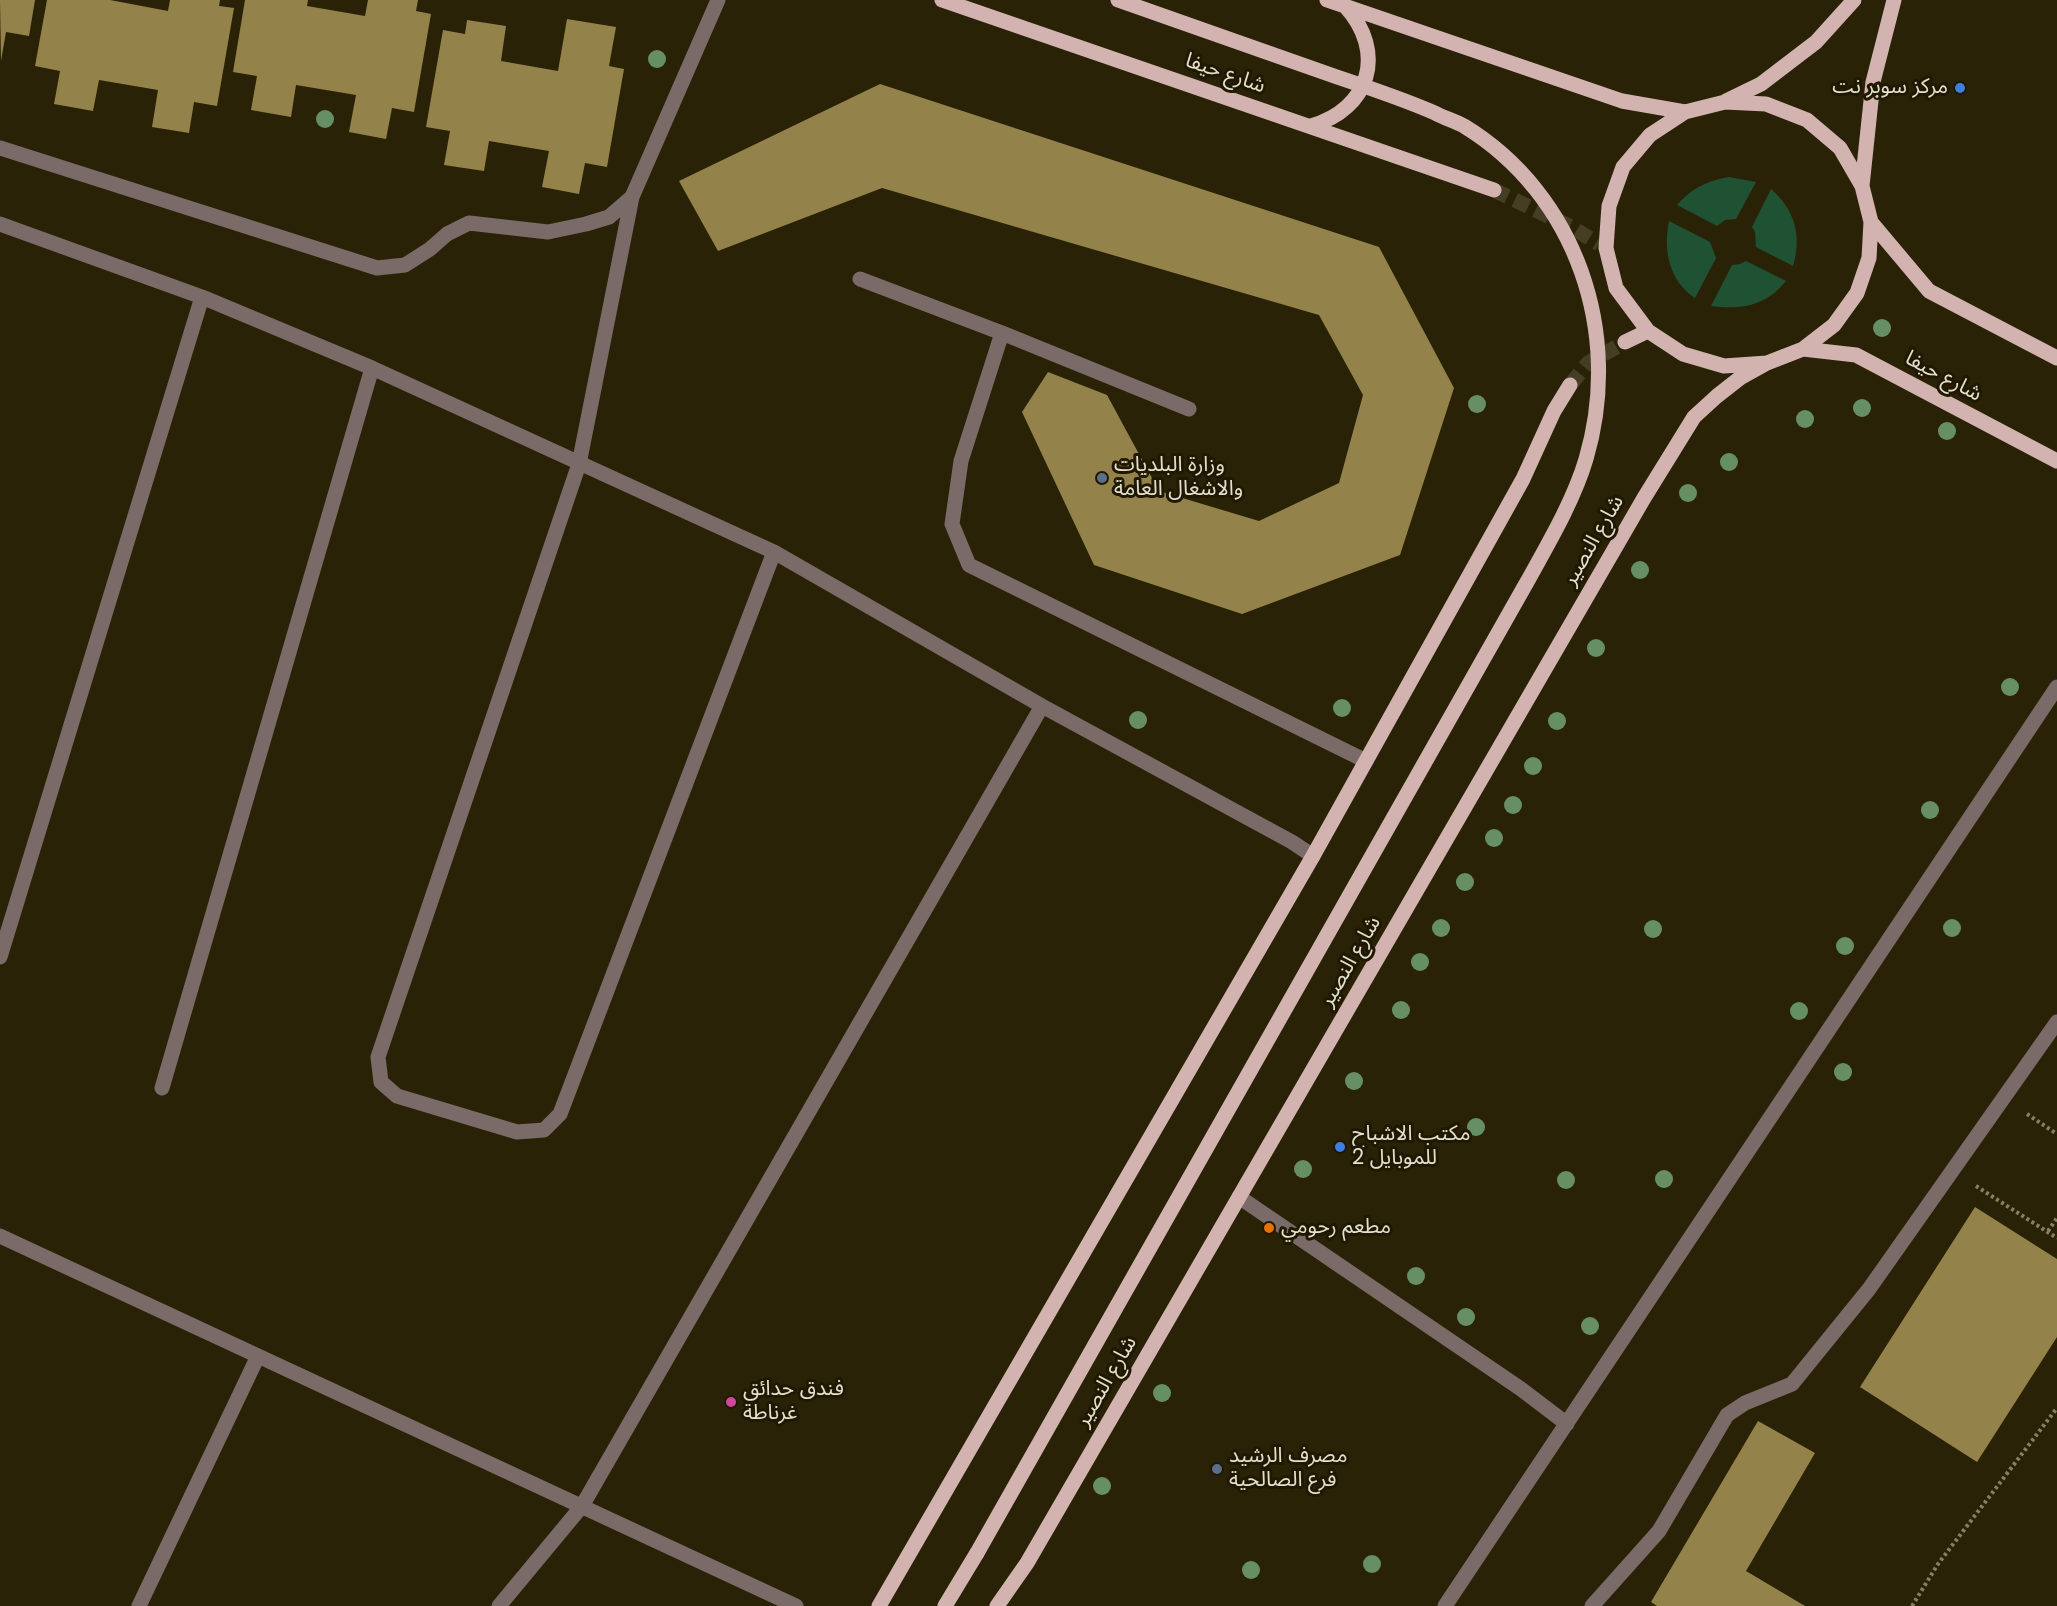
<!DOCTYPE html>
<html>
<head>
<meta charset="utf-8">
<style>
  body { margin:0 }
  canvas { display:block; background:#2a2206 }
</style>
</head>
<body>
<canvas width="2057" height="1606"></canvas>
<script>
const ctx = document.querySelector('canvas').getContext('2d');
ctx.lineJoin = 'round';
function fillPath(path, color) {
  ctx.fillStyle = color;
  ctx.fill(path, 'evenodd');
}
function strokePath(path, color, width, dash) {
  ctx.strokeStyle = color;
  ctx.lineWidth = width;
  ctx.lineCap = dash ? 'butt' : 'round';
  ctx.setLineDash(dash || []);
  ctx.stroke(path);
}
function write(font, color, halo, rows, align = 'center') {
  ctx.font = font + ' Poppins,"Noto Sans Arabic",sans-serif';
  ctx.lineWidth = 6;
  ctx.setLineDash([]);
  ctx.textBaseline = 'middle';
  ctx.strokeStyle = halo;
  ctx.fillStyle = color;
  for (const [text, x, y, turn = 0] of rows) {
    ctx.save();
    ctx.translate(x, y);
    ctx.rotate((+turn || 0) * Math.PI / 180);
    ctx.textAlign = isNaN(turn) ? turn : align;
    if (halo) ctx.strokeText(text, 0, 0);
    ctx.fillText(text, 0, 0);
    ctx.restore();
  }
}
const green = new Path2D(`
  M 1729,177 L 1756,182 L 1736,219 L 1725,220 L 1717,226 L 1677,205 C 1692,188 1707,181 1729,177 Z
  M 1771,189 C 1795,210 1802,236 1793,266 L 1756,247 L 1755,232 L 1752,227 Z
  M 1669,221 L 1710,242 L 1716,258 L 1695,298 C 1669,281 1663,250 1669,221 Z
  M 1746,261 L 1786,281 C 1766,306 1741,310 1711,306 L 1732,265 L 1740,264 Z`);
const building = new Path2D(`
  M 0,0 L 35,0 L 29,36 L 6,32 L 1,61 Z
  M 47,0 L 110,0 L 168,11 L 170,0 L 220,0 L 219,6 L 234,8 L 217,106 L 194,102 L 189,133 L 152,127 L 158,90 L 99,80 L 93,111 L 54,104 L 60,71 L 35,66 Z
  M 245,0 L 308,0 L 307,6 L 365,16 L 368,0 L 418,0 L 416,11 L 431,14 L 414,112 L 392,108 L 386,139 L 349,132 L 356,95 L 296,85 L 291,117 L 251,110 L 257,76 L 233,72 Z
  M 567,19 L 616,27 L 609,66 L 624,69 L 607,167 L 585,163 L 579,194 L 542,187 L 549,151 L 489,141 L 484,171 L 444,165 L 450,131 L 426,127 L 443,30 L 465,34 L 467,20 L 506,26 L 501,61 L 558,71 Z
  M 880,84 L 1379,247 L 1454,388 L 1400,555 L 1242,614 L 1094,565 L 1022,412 L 1048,372 L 1107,395 L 1159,491 L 1259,521 L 1339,483 L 1363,395 L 1319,315 L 882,188 L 718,251 L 679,181 Z
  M 1975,1207 L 2057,1259 L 2057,1337 L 1977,1462 L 1860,1387 Z
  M 1758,1421 L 1815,1453 L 1746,1571 L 1805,1606 L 1657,1606 L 1651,1602 Z`);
const majorTunnel = new Path2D(`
  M 1494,190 L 1571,227 L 1599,244
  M 1570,385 L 1588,363 L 1625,342`);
const path = new Path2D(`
  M 2027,1114 L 2057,1134
  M 1976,1186 L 2057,1238
  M 2048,1231 L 2057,1218
  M 1912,1606 L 1938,1564 L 2057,1408`);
const minor = new Path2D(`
  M 718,0 L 632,197 L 579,464 L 378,1057 L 381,1082 L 397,1096 L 517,1132 L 544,1130 L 560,1114 L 774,552
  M 0,148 L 377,268 L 405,265 L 430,249 L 447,234 L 469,223 L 548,232 L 586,224 L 609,217 L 632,197
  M 0,224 L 202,297 L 372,368 L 774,552 L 1042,706 L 1292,842 L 1313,856
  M 860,279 L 1002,333 L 1189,409
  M 1002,333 L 961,461 L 952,524 L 969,565 L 1366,761
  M 0,957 L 202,297
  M 162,1088 L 372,368
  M 1239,1197 L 1521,1389 L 1567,1424
  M 0,1236 L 796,1606
  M 139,1606 L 258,1356
  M 499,1606 L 582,1506 L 1042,706
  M 1445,1606 L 2057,687
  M 1592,1606 L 1659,1531 L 1727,1415 L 1745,1403 L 1792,1384 L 1869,1289 L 2057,1022`);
const major = new Path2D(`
  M 942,0 L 1494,190
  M 1327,0 L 1622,101 L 1685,112 L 1725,102 L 1766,104 L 1807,120 L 1840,148 L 1862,186 L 1871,222 L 1869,258 L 1857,293 L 1834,325 L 1803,349 L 1767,363 L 1724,366 L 1683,354 L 1648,331 L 1616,288 L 1606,248 L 1609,206 L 1623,167 L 1650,135 L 1685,112
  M 1726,101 L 1761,84 L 1816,42 L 1854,0
  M 1311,126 C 1370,109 1387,52 1345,6
  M 1862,186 L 1873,82 L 1894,0
  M 1871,222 L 1929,291 L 2057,358
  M 1625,342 L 1648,331
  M 1803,349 L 1856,355 L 2057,461
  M 879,1606 L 1313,856 L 1523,479 L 1554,411 L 1570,385
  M 945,1606 L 977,1553
  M 997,1606 L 1027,1563 L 1644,498 L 1694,417 L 1717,396 L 1740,378 L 1767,363`);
const majorBridge = new Path2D(`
  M 977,1553 L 1527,582 C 1548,544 1574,500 1586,459 C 1623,334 1577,195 1464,126 C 1455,121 1444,118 1435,113 C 1403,99 1370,88 1337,77 C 1264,51 1191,26 1118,0`);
const trees = [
  [657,59],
  [325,119],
  [1882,328],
  [1477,404],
  [1862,408],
  [1805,419],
  [1947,431],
  [1729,462],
  [1688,493],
  [1640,570],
  [1596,648],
  [2010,687],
  [1342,708],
  [1138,720],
  [1557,721],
  [1533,766],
  [1513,805],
  [1930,810],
  [1494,838],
  [1465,882],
  [1441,928],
  [1952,928],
  [1653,929],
  [1845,946],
  [1420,962],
  [1401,1010],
  [1799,1011],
  [1843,1072],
  [1354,1081],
  [1476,1127],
  [1303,1169],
  [1664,1179],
  [1566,1180],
  [1416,1276],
  [1466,1317],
  [1590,1326],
  [1162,1393],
  [1102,1486],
  [1372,1564],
  [1251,1570]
];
const markers = [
  [1960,88,6,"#3f7fe0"],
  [1102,478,6,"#5c6f8a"],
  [1340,1147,6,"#3f7fe0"],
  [1269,1228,6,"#e8710a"],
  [731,1402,6,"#d1479c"],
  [1217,1469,6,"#5c6f8a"]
];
const streetNames = [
  ["شارع حيفا",1225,74,19],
  ["شارع حيفا",1943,377,28],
  ["شارع النصیر",1594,541,-60],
  ["شارع النصیر",1351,962,-60],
  ["شارع النصیر",1107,1382,-60]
];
const poiNames = [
  ["مركز سوبر نت",1948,88,"right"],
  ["وزارة البلديات",1114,466],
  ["والاشغال العامة",1114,490],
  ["مكتب الاشباح",1352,1135],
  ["2 للموبايل",1352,1159],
  ["مطعم رحومي",1281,1228],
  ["فندق حدائق",743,1390],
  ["غرناطة",743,1414],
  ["مصرف الرشيد",1229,1457],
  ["فرع الصالحية",1229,1481]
];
fillPath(green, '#1f5133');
fillPath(building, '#938249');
strokePath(majorTunnel, '#463e24', 15, [15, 8]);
strokePath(path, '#857f68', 4, [3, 3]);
strokePath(minor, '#7a6a68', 15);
strokePath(major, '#d3b3af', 15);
strokePath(majorBridge, '#d3b3af', 15);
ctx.fillStyle = '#668f65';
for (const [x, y] of trees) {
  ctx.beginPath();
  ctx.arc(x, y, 9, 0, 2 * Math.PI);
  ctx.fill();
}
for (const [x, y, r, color] of markers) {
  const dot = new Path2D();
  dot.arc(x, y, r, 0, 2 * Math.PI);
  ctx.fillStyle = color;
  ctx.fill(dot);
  strokePath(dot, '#201800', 2);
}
write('21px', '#e3dfce', '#201800', streetNames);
write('21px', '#e3dfce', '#201800', poiNames, 'left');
</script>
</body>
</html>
